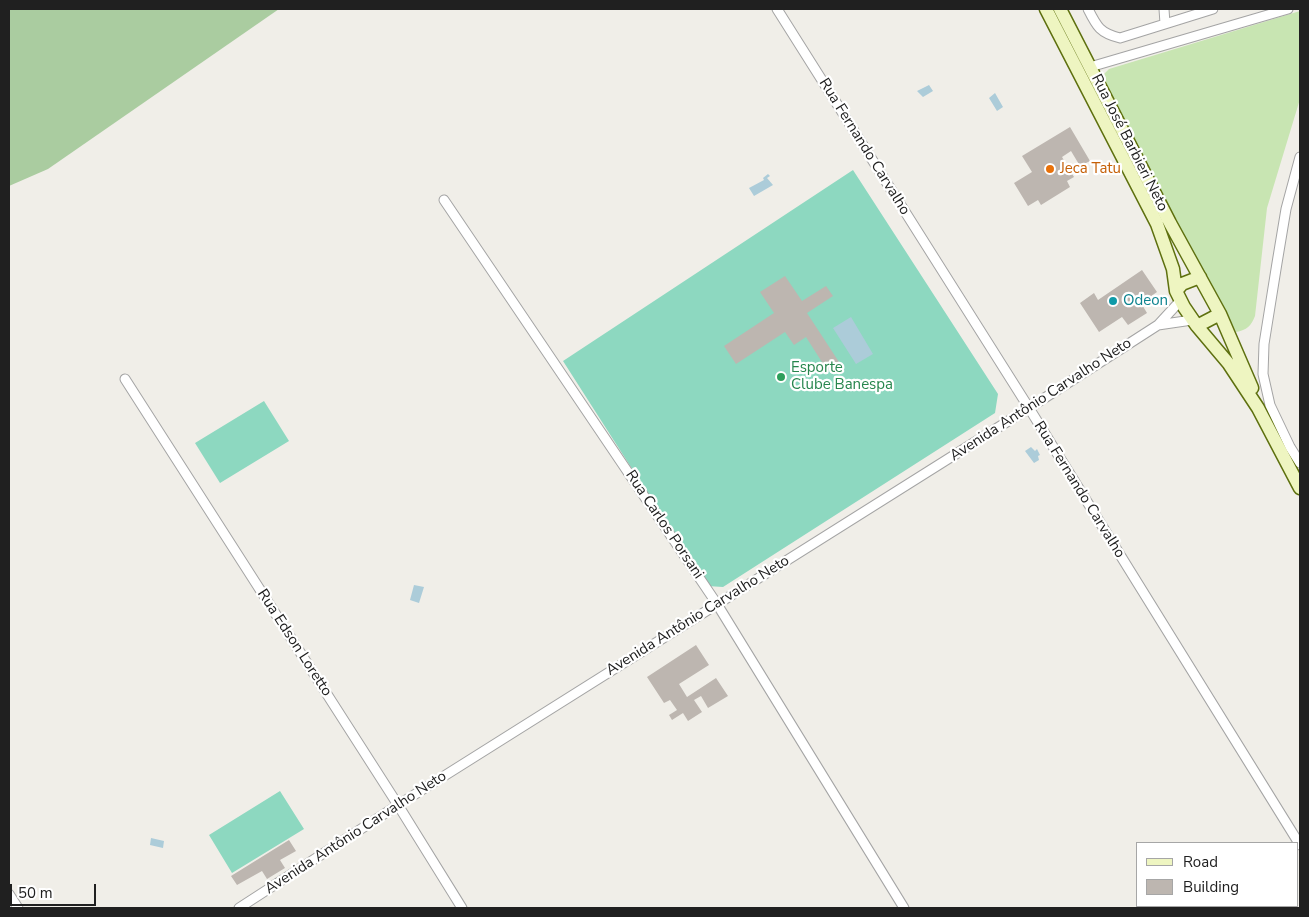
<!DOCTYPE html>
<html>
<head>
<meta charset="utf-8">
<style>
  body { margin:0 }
  #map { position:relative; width:1309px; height:917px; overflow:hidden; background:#f0eee8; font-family:"Nunito Sans",sans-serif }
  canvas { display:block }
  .frame { position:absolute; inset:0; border:10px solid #202020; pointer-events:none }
  .legend { position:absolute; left:1136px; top:842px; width:162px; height:65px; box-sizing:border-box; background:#fff; border:1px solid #a6a6a6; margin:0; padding:6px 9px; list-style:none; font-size:15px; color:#202020 }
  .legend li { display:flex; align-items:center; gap:10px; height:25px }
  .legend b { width:25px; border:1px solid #a6a6a6 }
  .scale { position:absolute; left:10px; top:884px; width:86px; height:22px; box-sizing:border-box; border:2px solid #202020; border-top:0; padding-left:6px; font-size:15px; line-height:18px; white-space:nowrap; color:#202020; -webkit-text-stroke:4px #fff; paint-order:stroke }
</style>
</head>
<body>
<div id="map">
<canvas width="1309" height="917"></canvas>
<div class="frame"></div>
<ul class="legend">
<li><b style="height:6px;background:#eef5c1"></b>Road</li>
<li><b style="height:14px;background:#bdb6b0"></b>Building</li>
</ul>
<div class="scale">50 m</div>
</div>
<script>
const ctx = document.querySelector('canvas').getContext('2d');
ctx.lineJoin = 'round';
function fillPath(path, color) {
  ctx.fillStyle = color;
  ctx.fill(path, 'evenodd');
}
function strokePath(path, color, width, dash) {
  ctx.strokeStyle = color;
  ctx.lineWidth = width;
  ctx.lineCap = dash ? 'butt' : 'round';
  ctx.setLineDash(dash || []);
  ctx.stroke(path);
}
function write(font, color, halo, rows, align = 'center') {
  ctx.font = font + ' "Nunito Sans",sans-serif';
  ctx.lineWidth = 4.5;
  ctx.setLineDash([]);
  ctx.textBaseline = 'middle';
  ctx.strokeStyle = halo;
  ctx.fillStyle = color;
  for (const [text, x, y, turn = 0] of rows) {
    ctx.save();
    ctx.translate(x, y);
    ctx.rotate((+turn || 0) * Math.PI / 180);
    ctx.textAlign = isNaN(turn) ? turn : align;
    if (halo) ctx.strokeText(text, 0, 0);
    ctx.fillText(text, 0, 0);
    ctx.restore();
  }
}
const grass = new Path2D(`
  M 1300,11 L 1300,99 L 1267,208 L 1255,316 C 1251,326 1247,330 1236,332 L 1203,269 L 1171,215 L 1104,83 L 1103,75 L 1109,69 Z`);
const forest = new Path2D(`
  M 9,9 L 279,9 L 48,169 L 9,186 Z`);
const pitch = new Path2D(`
  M 853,170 L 998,394 L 995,413 L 723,587 L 707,586 L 563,361 Z
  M 264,401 L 289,441 L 220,483 L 195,443 Z
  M 280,791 L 304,829 L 232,873 L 209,835 Z`);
const water = new Path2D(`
  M 929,85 L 933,91 L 923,97 L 917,91 Z
  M 995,93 L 1003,107 L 997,111 L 989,98 Z
  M 768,174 L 770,176 L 767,178 L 773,185 L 754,196 L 749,188 L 764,180 L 763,178 Z
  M 851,317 L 873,354 L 856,364 L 833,328 Z
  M 1031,447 L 1035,451 L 1037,449 L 1040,455 L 1038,456 L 1039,460 L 1034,463 L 1025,451 Z
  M 414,585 L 424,587 L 419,603 L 410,600 Z
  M 151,838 L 164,841 L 163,848 L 150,845 Z`);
const building = new Path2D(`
  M 1070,127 L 1090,161 L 1080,166 L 1071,151 L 1062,157 L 1074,177 L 1067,181 L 1070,187 L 1041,205 L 1038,200 L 1028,206 L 1014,183 L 1032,172 L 1022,156 Z
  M 1142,270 L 1157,292 L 1141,303 L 1147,313 L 1128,325 L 1122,317 L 1099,332 L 1080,303 L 1094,293 L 1098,300 Z
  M 785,276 L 802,301 L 826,286 L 833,296 L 807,313 L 839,362 L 827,370 L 806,337 L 794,345 L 785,332 L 736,364 L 724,346 L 774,313 L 760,292 Z
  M 696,645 L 709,665 L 679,684 L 687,697 L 716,678 L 728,696 L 708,708 L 701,696 L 694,700 L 702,712 L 688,721 L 683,713 L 672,720 L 669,715 L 677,710 L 670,700 L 664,703 L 647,677 Z
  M 289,840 L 296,851 L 280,860 L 285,868 L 267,879 L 262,871 L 237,885 L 231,876 Z`);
const street = new Path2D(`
  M 777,9 L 1029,408 L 1300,845
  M 1088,9 C 1097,27 1100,33 1120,38 L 1213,9
  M 1164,9 L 1165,24
  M 1090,67 L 1288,9
  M 1300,157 L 1286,209 L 1277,263 L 1264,344 L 1263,374 L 1270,405 L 1290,447 L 1300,463
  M 444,200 L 717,604 L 904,908
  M 1158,325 L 1192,320
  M 125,379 L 398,805 L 462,908
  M 9,894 L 18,908
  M 239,908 L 398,805 L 1029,408 L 1158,325 L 1181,300`);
const secondary = new Path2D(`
  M 1046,9 L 1157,224 L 1173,269 L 1176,291 L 1184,307 L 1197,326 L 1229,364 L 1258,408 L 1300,488
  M 1060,9 L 1170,223 L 1220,314 L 1252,388
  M 1176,291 L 1182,284 L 1200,277
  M 1197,326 L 1220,314`);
const markers = [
  [1050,169,5,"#e8710a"],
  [1113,301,5,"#0f9aa8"],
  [781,377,5,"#2e9e5b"]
];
const streetNames = [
  ["Rua José Barbieri Neto",1129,143,63],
  ["Rua Fernando Carvalho",864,147,58],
  ["Avenida Antônio Carvalho Neto",1041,400,-33],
  ["Rua Fernando Carvalho",1079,490,58],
  ["Rua Carlos Porsani",664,525,56],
  ["Avenida Antônio Carvalho Neto",698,616,-32],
  ["Rua Edson Loretto",294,643,57],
  ["Avenida Antônio Carvalho Neto",356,833,-33]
];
const foodNames = [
  ["Jeca Tatu",1060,169]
];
const cultureNames = [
  ["Odeon",1123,301]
];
const leisureNames = [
  ["Esporte",791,368],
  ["Clube Banespa",791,385]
];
fillPath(grass, '#c8e5b2');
fillPath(forest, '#aacca0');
fillPath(pitch, '#8dd8c0');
fillPath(water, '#acccd9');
fillPath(building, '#bdb6b0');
strokePath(street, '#a4a4a4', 11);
strokePath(secondary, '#5e700f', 15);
strokePath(street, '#fff', 9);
strokePath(secondary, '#eef5c1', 12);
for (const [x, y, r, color] of markers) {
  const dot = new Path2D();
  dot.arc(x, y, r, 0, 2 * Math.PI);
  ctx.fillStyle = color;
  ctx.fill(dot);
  strokePath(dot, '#fff', 2);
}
write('15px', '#202020', '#fff', streetNames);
write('15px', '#c56008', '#fff', foodNames, 'left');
write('15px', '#0d838f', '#fff', cultureNames, 'left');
write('15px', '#27864d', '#fff', leisureNames, 'left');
</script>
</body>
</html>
